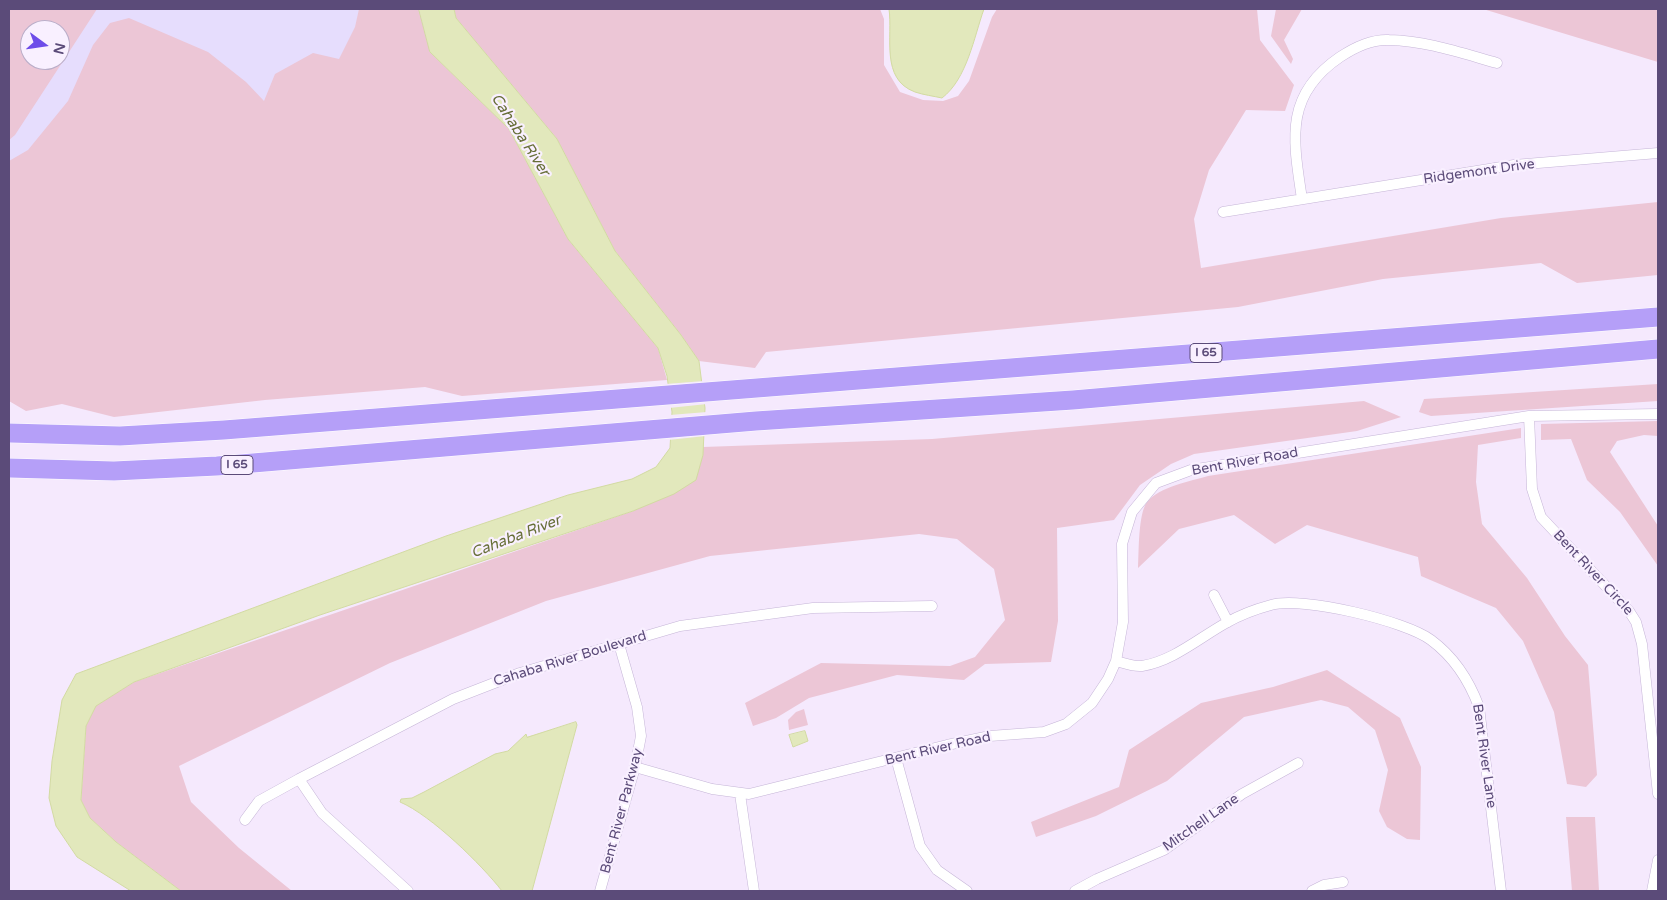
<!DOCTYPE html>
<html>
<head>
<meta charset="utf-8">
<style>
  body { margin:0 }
  #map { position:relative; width:1667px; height:900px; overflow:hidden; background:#f5e9fd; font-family:"Varela Round",sans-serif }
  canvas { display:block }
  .frame { position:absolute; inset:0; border:10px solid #5b4b79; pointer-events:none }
  .north { position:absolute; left:20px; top:20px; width:50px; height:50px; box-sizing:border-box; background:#f9f0ff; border:1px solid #baaec9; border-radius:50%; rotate:104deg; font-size:14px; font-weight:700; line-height:20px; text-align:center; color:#5b4b79 }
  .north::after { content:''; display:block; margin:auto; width:18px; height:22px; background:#6d4ce9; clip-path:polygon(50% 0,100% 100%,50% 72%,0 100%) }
</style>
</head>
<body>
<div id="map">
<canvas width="1667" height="900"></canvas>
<div class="frame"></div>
<div class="north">N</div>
</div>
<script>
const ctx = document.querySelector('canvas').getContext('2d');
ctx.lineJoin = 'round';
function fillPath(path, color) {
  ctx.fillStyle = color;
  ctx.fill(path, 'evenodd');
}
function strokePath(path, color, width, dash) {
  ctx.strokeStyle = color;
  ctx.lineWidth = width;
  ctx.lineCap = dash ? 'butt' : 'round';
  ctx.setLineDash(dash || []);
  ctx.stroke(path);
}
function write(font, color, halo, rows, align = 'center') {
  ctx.font = font + ' "Varela Round",sans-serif';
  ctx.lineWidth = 4.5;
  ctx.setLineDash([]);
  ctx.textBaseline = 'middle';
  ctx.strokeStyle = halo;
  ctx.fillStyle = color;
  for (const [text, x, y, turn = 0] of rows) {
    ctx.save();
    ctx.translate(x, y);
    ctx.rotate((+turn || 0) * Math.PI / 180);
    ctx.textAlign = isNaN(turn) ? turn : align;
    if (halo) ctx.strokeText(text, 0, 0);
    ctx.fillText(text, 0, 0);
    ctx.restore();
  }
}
const commercial = new Path2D(`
  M 9,9 L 381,9 L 361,94 L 9,298 ZM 30,30 L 60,30 L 60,60 L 30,60 Z`);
const green = new Path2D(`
  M 9,9 L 97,9 L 15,135 L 9,140 ZM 30,30 L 60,30 L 60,60 L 30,60 Z
  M 359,9 L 419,9 L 430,52 L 509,129 L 568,239 L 658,348 L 667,380 L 462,396 L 425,387 L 265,400 L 114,417 L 62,404 L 26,411 L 9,401 L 9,161 L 28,150 L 68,101 L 93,45 L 110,23 L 129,18 L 208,52 L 246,82 L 264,101 L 275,74 L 313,53 L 339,59 L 355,27 Z
  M 454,9 L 880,9 L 884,19 L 884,65 L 900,92 L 923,100 L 943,101 L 958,96 L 969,81 L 992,17 L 997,9 L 1257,9 L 1260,40 L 1294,85 L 1285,111 L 1246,110 L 1209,170 L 1194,219 L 1201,268 L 1501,218 L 1658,202 L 1658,275 L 1577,283 L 1541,263 L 1383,279 L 1238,307 L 766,352 L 755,368 L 699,361 L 681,335 L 615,251 L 557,139 L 456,18 Z
  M 1276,9 L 1302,9 L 1284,40 L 1293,59 L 1291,64 L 1271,36 Z
  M 1483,9 L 1658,9 L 1658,62 Z
  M 1658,384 L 1658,401 L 1431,416 L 1419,412 L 1424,399 Z
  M 1364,401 L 1401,417 L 1357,431 L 1194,454 L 1171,464 L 1140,485 L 1114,520 L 1057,528 L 1058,621 L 1051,662 L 985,664 L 964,680 L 897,675 L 809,698 L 776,718 L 753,726 L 745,703 L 821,663 L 950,666 L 975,657 L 1005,620 L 994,569 L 957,539 L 919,534 L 710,556 L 546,601 L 390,663 L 179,766 L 191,802 L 239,848 L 292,891 L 181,891 L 116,842 L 90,818 L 81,800 L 86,726 L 95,706 L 134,682 L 633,511 L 703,455 L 703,447 L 932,439 Z
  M 1658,421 L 1658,436 L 1644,435 L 1617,441 L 1610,452 L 1658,526 L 1658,566 L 1620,512 L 1587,480 L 1571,439 L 1541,440 L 1541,424 Z
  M 1521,428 L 1521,438 L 1478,445 L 1476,482 L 1482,524 L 1527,578 L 1565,636 L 1588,665 L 1597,775 L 1586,787 L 1567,784 L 1554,712 L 1523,641 L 1496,608 L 1421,576 L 1418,557 L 1307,525 L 1275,544 L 1234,515 L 1179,529 L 1138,568 C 1139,552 1138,514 1147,502 C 1159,487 1191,481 1208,476 Z
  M 1327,670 L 1400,718 L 1421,767 L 1420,840 L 1407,839 L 1387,827 L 1379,811 L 1388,770 L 1375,730 L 1348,707 L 1321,700 L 1244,717 L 1167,781 L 1096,816 L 1036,837 L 1031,822 L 1119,787 L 1129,750 L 1201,703 L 1273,687 Z
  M 804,709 L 808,725 L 789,730 L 788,720 L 796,712 Z
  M 1566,817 L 1595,817 L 1599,891 L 1572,891 Z`);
const water = new Path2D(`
  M 419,9 L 454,9 L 456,18 L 557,139 L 615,251 L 681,335 L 699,361 L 705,408 L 703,455 L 696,480 L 674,494 L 633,511 L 320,615 L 134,682 L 96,706 L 86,726 L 81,800 L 90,818 L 116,842 L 181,891 L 131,891 L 77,857 L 56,826 L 49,798 L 52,761 L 62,700 L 76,674 L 446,536 L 568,495 L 632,479 L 656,467 L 670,448 L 672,412 L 667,376 L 658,348 L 568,239 L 509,129 L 430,52 Z
  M 889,9 L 984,9 C 974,37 967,79 942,98 C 933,96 924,95 915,92 C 880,79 893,37 889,9 Z
  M 576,722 L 577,725 L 532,891 L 502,891 C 482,865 431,815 400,802 L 401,799 L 412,798 L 424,792 L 495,754 L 508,751 L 526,734 L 527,737 Z
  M 805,731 L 808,741 L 793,747 L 789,735 Z`);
const pier = new Path2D(`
  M 704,381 L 707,404 L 669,408 L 666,384 Z
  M 707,412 L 706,436 L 668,440 L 670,415 Z`);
const street = new Path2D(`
  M 1302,199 C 1293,139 1284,95 1340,57 C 1355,47 1371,39 1389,40 C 1427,41 1461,53 1497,63
  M 1223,212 L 1514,165 L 1658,153
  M 1529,416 L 1532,489 L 1541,517 L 1629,611 L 1636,622 L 1642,644 L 1658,794
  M 1214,595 L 1228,622
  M 1116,661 C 1124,663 1133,667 1142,666 C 1173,661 1199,638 1226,623 C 1240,615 1256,609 1271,605 C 1302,596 1406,621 1431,640 C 1454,657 1469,680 1479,707 L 1501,891
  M 896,758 L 920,846 L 937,870 L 967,891
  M 635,767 L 712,789 L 749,794 L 947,745 L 990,736 L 1044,732 L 1066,724 L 1092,703 L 1108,679 L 1116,661 L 1123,622 L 1122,544 L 1132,512 L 1156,483 L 1191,470 L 1529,416 L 1658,414
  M 299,779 L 322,813 L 408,891
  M 740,794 L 754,891
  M 245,820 L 259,801 L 299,779 L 453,699 L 520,673 L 680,626 L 813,608 L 932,606
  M 600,891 L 635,767 L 641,736 L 637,707 L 619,644
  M 1075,891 L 1097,879 L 1164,850 L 1242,794 L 1298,763
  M 1312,891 L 1324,885 L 1343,882
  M 1652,891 L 1658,860`);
const highway = new Path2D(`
  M 9,433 L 120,436 L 224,430 L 1658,317
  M 9,468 L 114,471 L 217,466 L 756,421 L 1073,400 L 1658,349`);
const shields = [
  [1206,353,32],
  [237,465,32]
];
const shieldNames = [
  ["I 65",1206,353],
  ["I 65",237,465]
];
const streetNames = [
  ["Ridgemont Drive",1479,172,-8],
  ["Bent River Road",1245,462,-10],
  ["Bent River Circle",1593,573,47],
  ["Cahaba River Boulevard",570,659,-17],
  ["Bent River Road",938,749,-13],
  ["Bent River Lane",1484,756,82],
  ["Bent River Parkway",622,811,-75],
  ["Mitchell Lane",1201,823,-35]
];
const waterNames = [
  ["Cahaba River",520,135,57],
  ["Cahaba River",516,537,-21]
];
fillPath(commercial, '#e6ddfd');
fillPath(green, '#ecc6d6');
fillPath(water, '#e2e8bc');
strokePath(water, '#d2daa2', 1);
fillPath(pier, '#f5e9fd');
strokePath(street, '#c5b5d7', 11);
strokePath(highway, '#fff', 20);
strokePath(street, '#fff', 10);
strokePath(highway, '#b59ff8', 19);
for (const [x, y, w] of shields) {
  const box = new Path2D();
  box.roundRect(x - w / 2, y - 9.5, w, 19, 4);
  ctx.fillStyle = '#f9f0ff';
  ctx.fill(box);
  strokePath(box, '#5b4b79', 1);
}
write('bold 12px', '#5b4b79', null, shieldNames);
write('14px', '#5b4b79', '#f9f0ff', streetNames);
write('italic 15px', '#676f38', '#f9f0ff', waterNames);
</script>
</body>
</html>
